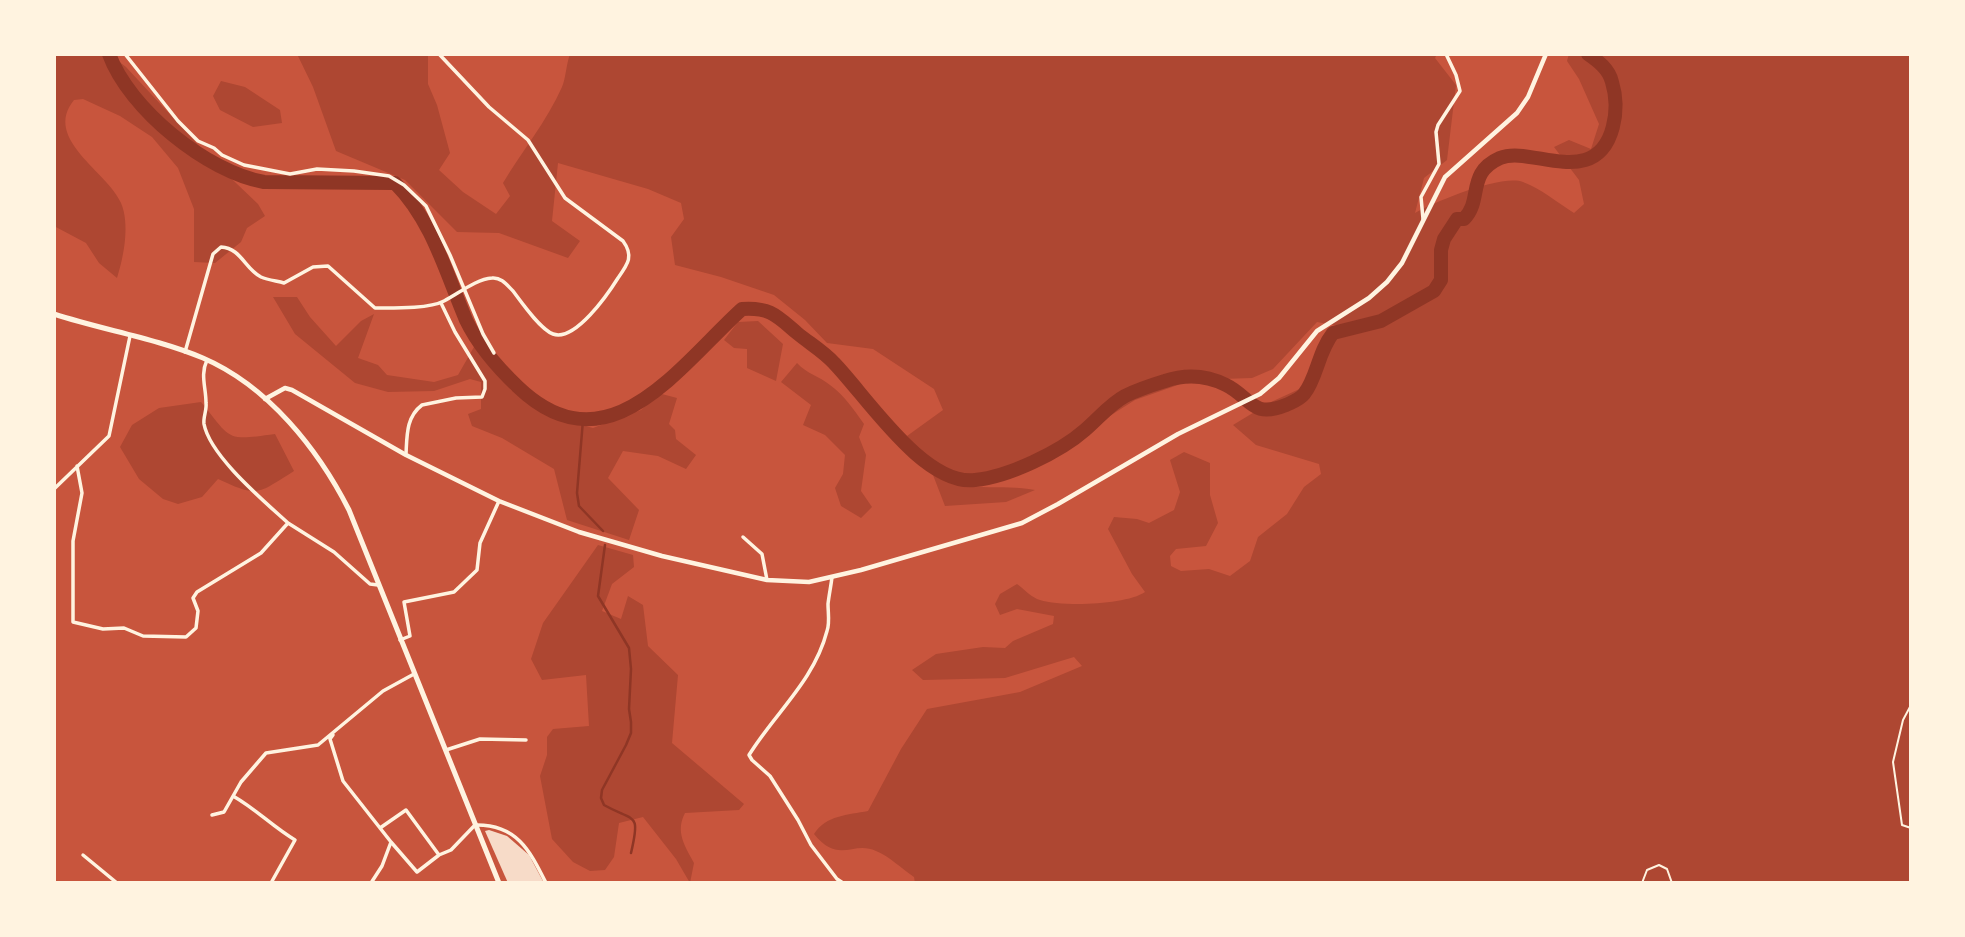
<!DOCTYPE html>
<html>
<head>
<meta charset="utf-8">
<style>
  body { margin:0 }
  #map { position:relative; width:1965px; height:937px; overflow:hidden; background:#c8553d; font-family:Commissioner,sans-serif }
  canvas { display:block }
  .frame { position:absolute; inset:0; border:56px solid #fff3e0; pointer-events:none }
</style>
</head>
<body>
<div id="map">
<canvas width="1965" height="937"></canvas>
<div class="frame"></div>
</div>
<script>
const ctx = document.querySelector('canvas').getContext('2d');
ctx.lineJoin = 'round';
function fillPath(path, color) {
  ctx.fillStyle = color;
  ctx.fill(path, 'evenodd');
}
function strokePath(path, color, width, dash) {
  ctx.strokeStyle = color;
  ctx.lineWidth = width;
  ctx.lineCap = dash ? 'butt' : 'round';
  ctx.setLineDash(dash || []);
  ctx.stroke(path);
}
const green = new Path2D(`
  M 54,54 L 109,54 L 126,67 L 215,163 L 258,204 L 265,216 L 247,228 L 241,242 L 215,263 L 194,262 L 194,209 L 178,168 L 152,137 L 120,116 L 83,99 L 74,100 C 42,139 108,172 121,203 C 130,224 124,256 117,278 L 99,263 L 86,243 L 54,226 Z
  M 297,54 L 428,54 L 428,84 L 437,105 L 450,153 L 439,170 L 463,192 L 496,214 L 510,196 L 503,183 C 522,151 547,121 562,87 C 566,77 566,65 570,54 L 1437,54 L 1435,58 L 1456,85 L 1447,160 L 1424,178 L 1415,213 C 1435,202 1501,174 1523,182 C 1540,188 1558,203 1574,213 L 1584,204 L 1579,180 L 1554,147 L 1569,140 L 1591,149 L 1599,124 L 1579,79 L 1567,61 L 1569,54 L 1911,54 L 1911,883 L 915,883 L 914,877 C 902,869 889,856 876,851 C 853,840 839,865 814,834 C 826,815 848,815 868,811 L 901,749 L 927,709 L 1020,692 L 1082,666 L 1074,657 L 1005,678 L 923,680 L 912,670 L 936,654 L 983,647 L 1005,648 L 1013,641 L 1053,624 L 1054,616 L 1017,609 L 1000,615 L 995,604 L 1000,594 L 1017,584 C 1024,589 1032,598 1040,600 C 1063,607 1126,605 1145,592 L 1132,574 L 1108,529 L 1114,517 L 1137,519 L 1149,523 L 1174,510 L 1180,492 L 1170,460 L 1184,452 L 1210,463 L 1210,495 L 1218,523 L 1206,546 L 1176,549 L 1170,556 L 1171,566 L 1181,571 L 1209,569 L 1230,576 L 1250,561 L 1258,537 L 1287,514 L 1304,487 L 1321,474 L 1319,464 L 1256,445 L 1233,425 L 1271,402 L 1306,386 L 1339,326 L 1317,322 L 1273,369 L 1252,378 L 1192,380 L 1135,400 L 1097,424 L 1081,438 L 1022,469 L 1017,475 L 997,482 L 944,471 L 923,455 L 907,436 L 943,410 L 934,389 L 873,349 L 827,343 L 805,320 L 774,295 L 721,277 L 675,265 L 671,237 L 684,219 L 681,203 L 648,189 L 558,163 L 552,221 L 580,241 L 568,258 L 499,233 L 457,232 L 405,180 L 336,151 L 313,87 Z
  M 221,81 L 245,87 L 280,110 L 282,123 L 253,127 L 220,110 L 213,96 Z
  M 273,297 L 297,297 L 310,317 L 336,346 L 361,321 L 374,314 L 358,358 L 378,365 L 387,375 L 434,382 L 458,375 L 478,340 L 511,390 L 558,419 L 593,428 L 641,410 L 658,393 L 677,398 L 669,424 L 675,430 L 676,439 L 696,455 L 686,469 L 658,456 L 623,451 L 608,478 L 639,510 L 629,540 L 567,520 L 554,469 L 502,438 L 472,426 L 468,414 L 481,409 L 481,382 L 470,379 L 434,391 L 388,392 L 355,383 L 295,334 Z
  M 758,321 L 783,344 L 776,381 L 747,368 L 747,349 L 734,348 L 724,340 L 738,322 Z
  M 797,363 C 807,374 819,376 830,385 C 845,396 854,410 864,424 L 859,437 L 866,455 L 861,491 L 872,507 L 861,518 L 841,506 L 835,488 L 843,474 L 845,455 L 825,435 L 803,425 L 811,405 L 781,382 Z
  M 201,402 C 232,440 225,441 275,434 L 294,471 C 257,494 259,498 218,479 L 202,497 L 178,504 L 163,499 L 139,479 L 120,447 L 132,425 L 159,408 Z
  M 933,475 C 963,494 1002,483 1035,490 L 1006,502 L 945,506 Z
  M 598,545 L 633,555 L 634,567 L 612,584 L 602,611 L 621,619 L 628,596 L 643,605 L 648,646 L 678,675 L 672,743 L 744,804 L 739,810 L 685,813 C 675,832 685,846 694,863 L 690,883 L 676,859 L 643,817 L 619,823 L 614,857 L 605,870 L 590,871 L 573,862 L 552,839 L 540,776 L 547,755 L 547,737 L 553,729 L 589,726 L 586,675 L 542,680 L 531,659 L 543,623 Z`);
const stream = new Path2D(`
  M 583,420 L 577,493 L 579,506 L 603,531
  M 605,545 L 598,596 L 629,648 L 631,669 L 629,709 L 631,722 L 631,733 L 626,745 L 602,790 L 601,798 L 604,805 C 634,822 641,811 631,853`);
const river = new Path2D(`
  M 109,54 C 129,109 207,172 264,182 L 395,183 C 432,220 446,273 466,320 C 478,345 498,368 518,387 C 608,473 679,366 742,309 C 770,307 777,316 797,333 C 809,343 823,351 834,363 C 867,397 924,486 975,480 C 1008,477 1060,452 1085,430 C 1098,419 1110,404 1125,396 C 1137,390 1152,385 1165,381 C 1186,374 1206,375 1226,385 C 1251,397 1251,419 1286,405 C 1292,402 1299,400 1304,394 C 1317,378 1318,352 1333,333 L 1381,321 L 1434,291 L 1441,280 L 1441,250 L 1444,239 L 1457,219 L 1464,219 C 1483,200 1466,173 1500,158 C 1522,149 1558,168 1585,160 C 1615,151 1620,108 1612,82 C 1609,69 1598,61 1588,54`);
const building = new Path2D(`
  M 489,830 L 507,836 L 529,855 L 544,883 L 508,883 L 485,831 Z`);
const path = new Path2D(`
  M 1911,705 L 1903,720 L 1893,762 L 1902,825 L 1911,828
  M 1642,883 L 1647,870 L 1659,865 L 1667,869 L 1672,883`);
const minor = new Path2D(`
  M 125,54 L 178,121 L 198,141 L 214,148 L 222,155 L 244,165 L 290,174 L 317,169 L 354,171 L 389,176 L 404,185 L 426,206 L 450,255 L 483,334 L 494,353
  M 1423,219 L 1421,197 L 1439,164 L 1436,132 L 1438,125 L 1460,91 L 1456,75 L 1446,54
  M 185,352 L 213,254 L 221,247 C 241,248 245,269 261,277 C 268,280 277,281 284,283 L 313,267 L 328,266 L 375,308 C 393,308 429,309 444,301 C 458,294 476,279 492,278 C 501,277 507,285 513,291 C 522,303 540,329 553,334 C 575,342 608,294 618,278 C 628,264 634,256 623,241 L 565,198 L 528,140 L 489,107 L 439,54
  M 207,360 C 200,375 206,387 206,403 C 207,410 203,417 204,424 C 210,456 264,501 288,523
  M 406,454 C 407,436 406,417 422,405 L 456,398 L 482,397 L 485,389 L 485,381 L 455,332 L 441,303
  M 77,466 L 82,493 L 73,541 L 73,622 L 103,629 L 124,628 L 143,636 L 186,637 L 196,628 L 198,611 L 193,598 L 197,592 L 261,553 L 288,523 L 334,552 L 370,584 L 378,585
  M 54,489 L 109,436 L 130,336
  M 743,537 L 762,554 L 767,580
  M 832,577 C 831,586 829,595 828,604 C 828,613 830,623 827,631 C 814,681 775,713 749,755 L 752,760 L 770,776 L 798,820 L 811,845 L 837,879 L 843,883
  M 400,640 L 410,636 L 404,602 L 454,592 L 477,570 L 480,543 L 499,501
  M 333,735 L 330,739 L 343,781 L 391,842 L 382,866 L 371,883
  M 446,750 L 480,739 L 526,740
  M 233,796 C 256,809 273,827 295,840 L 271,883
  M 212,815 L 224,812 L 241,782 L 266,753 L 318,745 L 383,691 L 414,674
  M 380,828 L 406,810 L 439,855
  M 391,842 L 417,872 L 439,855 L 451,850 L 475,825 C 517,824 530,851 546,883
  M 83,855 L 117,883`);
const secondary = new Path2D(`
  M 265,399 L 285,388 L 292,390 L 406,455 L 499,501 L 579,532 L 662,556 L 767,580 L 809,582 L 861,570 L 1022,523 L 1058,504 L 1178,434 L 1260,394 L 1279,378 L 1317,331 L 1369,298 L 1387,282 L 1402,263 L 1445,177 L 1517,113 L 1528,97 L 1546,54`);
const trunk = new Path2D(`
  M 54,314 C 103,330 155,338 203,358 C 268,386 318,449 349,510 L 499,883`);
fillPath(green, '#ae4732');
strokePath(stream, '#8f3625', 2.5);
strokePath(river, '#8f3625', 14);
fillPath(building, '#f7dbc8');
strokePath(path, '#fff3e0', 2);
strokePath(minor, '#fff3e0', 3.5);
strokePath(secondary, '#fff3e0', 4.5);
strokePath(trunk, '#fff3e0', 5);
</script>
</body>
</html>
